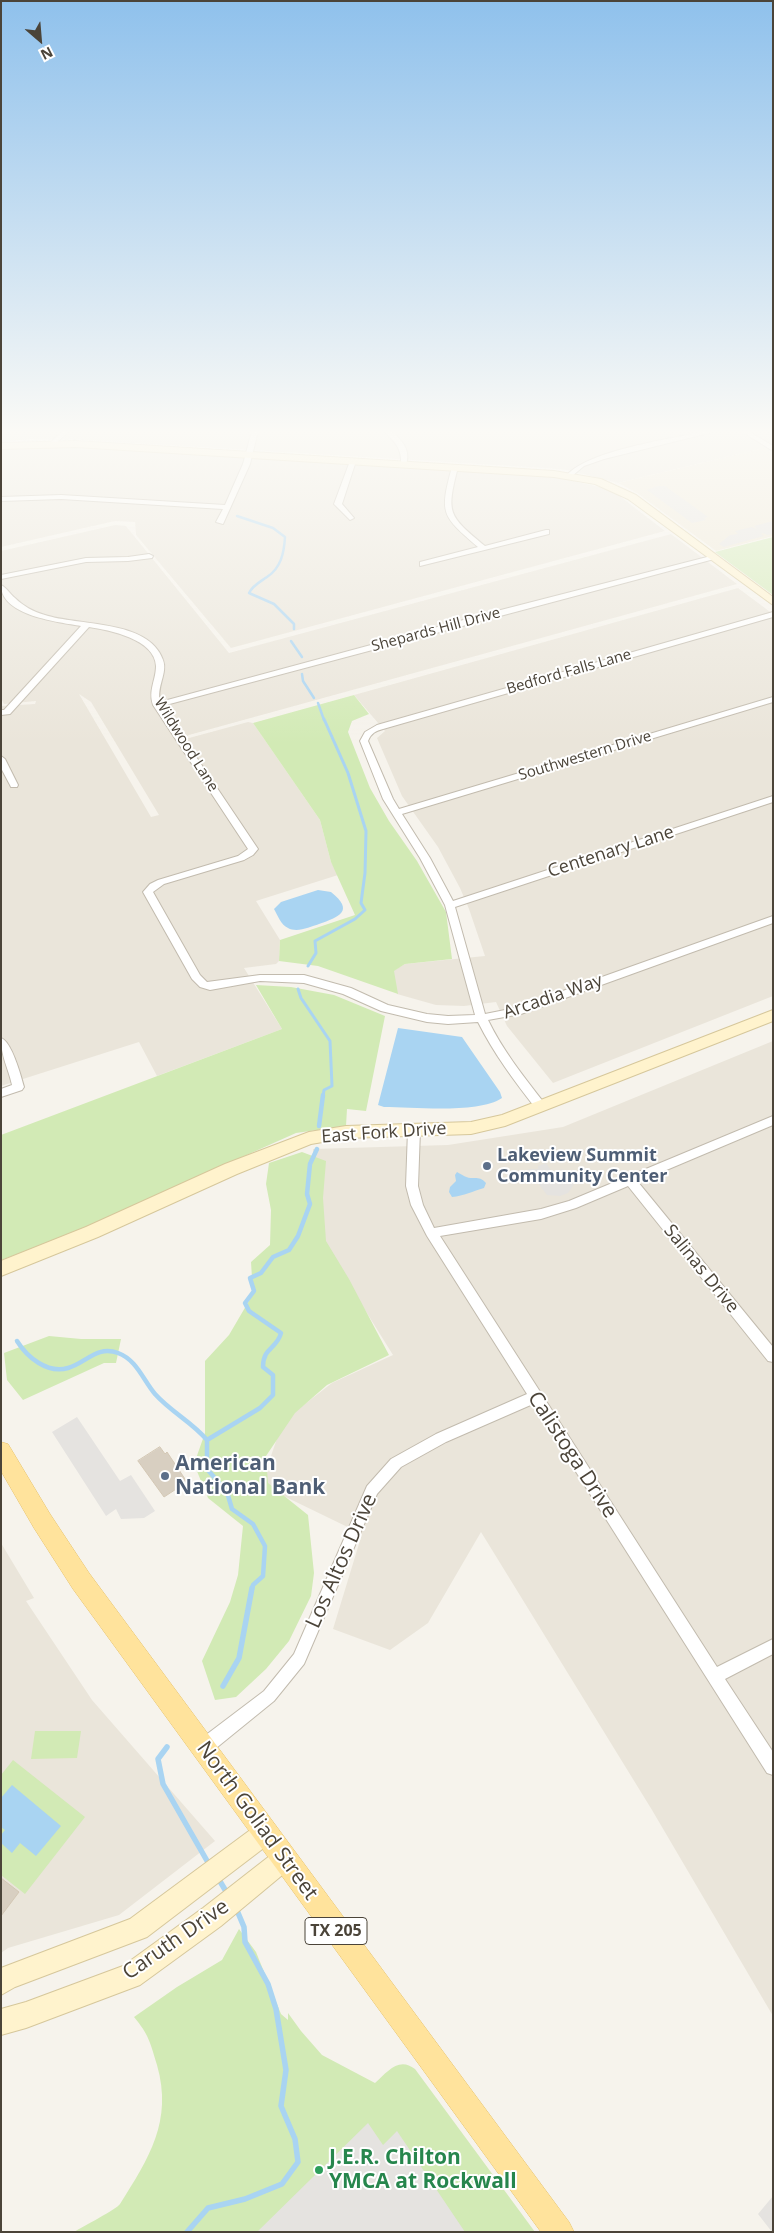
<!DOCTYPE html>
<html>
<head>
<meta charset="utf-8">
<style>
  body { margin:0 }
  #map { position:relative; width:774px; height:2233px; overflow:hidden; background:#f6f3ec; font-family:"Open Sans",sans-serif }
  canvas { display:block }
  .frame { position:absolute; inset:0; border:2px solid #4b4439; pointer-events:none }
  .north { position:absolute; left:15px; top:15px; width:50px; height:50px; -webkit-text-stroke:4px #fff; paint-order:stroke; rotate:153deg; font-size:14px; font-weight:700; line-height:20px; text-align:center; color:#4b4439 }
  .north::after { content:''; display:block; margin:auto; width:18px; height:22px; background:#4b4439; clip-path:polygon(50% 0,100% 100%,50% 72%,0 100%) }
</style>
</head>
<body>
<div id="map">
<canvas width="774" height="2233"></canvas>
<div class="frame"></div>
<div class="north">N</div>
</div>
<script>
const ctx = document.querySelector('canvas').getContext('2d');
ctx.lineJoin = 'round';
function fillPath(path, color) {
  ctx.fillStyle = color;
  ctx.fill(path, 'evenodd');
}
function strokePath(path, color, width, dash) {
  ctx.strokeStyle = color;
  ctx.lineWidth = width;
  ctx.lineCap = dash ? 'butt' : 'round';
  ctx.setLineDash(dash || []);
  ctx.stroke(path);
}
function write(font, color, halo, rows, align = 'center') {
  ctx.font = font + ' "Open Sans",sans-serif';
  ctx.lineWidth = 4;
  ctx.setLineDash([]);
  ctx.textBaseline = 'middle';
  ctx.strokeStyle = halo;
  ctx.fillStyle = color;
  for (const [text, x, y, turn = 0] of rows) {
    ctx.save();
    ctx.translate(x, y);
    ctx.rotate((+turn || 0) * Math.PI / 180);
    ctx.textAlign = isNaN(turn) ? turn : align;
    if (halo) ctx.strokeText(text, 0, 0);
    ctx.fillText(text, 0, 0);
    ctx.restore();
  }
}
const residential = new Path2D(`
  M 1,431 L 773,431 L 773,454 L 764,448 L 618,483 L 567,470 L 544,468 L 85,440 L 32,439 L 1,442 Z
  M 59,446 L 556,477 L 600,487 L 617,494 L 665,531 L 231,648 L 136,535 L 135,522 L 115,521 L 1,547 L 1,449 Z
  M 115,525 L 126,526 L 229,653 L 671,534 L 737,584 L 189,735 L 178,741 L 248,722 L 253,723 L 320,820 L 331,862 L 338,875 L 256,901 L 280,940 L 279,961 L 276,964 L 244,968 L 282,1029 L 157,1076 L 139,1042 L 1,1086 L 1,706 L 35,704 L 36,701 L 4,704 L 1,698 L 1,551 ZM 79,694 L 91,702 L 159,815 L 151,817 Z
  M 738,588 L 773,614 L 773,996 L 553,1083 L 507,1026 L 496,1002 L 464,1006 L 436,1005 L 397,994 L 393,971 L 405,964 L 485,956 L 469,909 L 460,888 L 438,847 L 402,796 L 377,738 L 385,731 L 354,695 Z
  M 773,1041 L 773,2016 L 652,1810 L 481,1532 L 428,1623 L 390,1650 L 333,1629 L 362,1534 L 261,1485 L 283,1421 L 332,1383 L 393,1355 L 319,1236 L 313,1149 L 448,1145 L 563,1127 Z
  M 1,1543 L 34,1598 L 26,1601 L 92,1700 L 215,1841 L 119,1915 L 8,1948 L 1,1953 Z`);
const education = new Path2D(`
  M 764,448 L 773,454 L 773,536 L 716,551 L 637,493 L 618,483 Z`);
const green = new Path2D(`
  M 773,537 L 773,595 L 715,552 Z
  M 354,695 L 369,714 L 352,721 L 348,732 L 370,788 L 389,821 L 417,861 L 446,912 L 452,959 L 405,964 L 394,971 L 398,994 L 318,966 L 279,961 L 280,940 L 355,915 L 331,862 L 320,820 L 253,723 Z
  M 256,985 L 291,987 L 334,995 L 385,1016 L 366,1111 L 347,1109 L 346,1126 L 296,1133 L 52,1242 L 1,1260 L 1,1135 L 282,1029 Z
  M 302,1152 L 326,1161 L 323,1198 L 326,1241 L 349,1279 L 389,1355 L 327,1385 L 295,1413 L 266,1456 L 268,1483 L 308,1515 L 314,1573 L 311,1596 L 289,1641 L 266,1669 L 236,1697 L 215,1700 L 202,1661 L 230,1602 L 238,1575 L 243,1526 L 208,1498 L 194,1464 L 205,1433 L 205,1361 L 229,1335 L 253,1294 L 251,1262 L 270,1245 L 271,1210 L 266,1184 L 269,1163 Z
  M 49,1336 L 81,1339 L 121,1339 L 116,1363 L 104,1363 L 23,1400 L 7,1380 L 4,1353 Z
  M 35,1731 L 81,1731 L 77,1758 L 31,1759 Z
  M 13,1760 L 85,1817 L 25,1894 L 1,1875 L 1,1775 Z
  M 239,1929 L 256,1952 L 281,2014 L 288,2020 L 288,2013 L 301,2031 L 322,2055 L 375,2083 C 387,2072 399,2056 415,2069 L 535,2232 L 74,2232 C 82,2227 117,2209 120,2204 C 149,2158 173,2121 157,2065 C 150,2042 149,2035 134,2017 L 177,1987 L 222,1960 Z`);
const parking = new Path2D(`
  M 658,486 L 665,486 L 708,517 L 704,518 L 706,520 L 692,523 L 647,490 Z
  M 773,521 L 773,534 L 767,535 L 763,533 L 761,534 L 764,536 L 724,547 L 719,544 L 730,535 L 738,534 L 735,531 L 752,527 L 757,529 L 754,526 Z
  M 546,1163 L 554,1175 L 562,1169 L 574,1184 L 568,1193 L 560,1196 L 547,1195 L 528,1169 L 538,1169 L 538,1166 Z
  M 77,1417 L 120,1481 L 131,1475 L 155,1511 L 144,1518 L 121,1519 L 116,1509 L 106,1516 L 52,1432 Z
  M 368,2123 L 383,2145 L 397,2131 L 465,2232 L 257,2232 Z
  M 773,2196 L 773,2232 L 772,2232 L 758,2214 Z`);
const water = new Path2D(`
  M 318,890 L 331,892 C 355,911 339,917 319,924 C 310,927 297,933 288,928 C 281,925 278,916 274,909 L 281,902 Z
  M 398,1028 L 462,1037 L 500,1092 L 502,1098 C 478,1114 414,1107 384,1107 L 378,1105 Z
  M 457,1172 C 459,1173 462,1175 464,1176 C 473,1181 478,1174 486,1183 L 484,1188 C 473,1191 464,1196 452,1197 L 449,1192 L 450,1187 L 456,1181 L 455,1175 Z
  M 12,1785 L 61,1826 L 36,1856 L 20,1843 L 12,1853 L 1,1843 L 1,1835 L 5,1830 L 1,1827 L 1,1798 Z`);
const streamFar3 = new Path2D(`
  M 237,516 L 273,528 L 285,537 C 284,553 281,568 267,577 C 260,582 253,585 249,593 L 274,604 L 294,624 L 294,629
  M 291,641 L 302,657
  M 302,674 L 303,681 L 314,698
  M 318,703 L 324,720`);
const streamFar2 = new Path2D(`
  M 308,966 L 316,953 L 315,941 L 355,919 L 365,910 L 361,903 L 365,873 L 366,831 L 348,773 L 324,719
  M 298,989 L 301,998 L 330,1041 L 332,1086 L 324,1090 L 323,1097`);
const streamFar1 = new Path2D(`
  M 319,1126 L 323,1095
  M 17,1341 C 27,1357 47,1374 68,1368 C 86,1363 97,1345 118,1353 C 137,1360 143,1380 155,1394 C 171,1412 192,1422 207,1440
  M 252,1589 L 253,1585 L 263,1576 L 265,1546 L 253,1524 L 232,1509 L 227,1492 L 207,1469 L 207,1440 L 260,1408 L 273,1395 L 273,1375 L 263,1367 C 263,1347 277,1349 281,1333 L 249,1311 L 245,1303 L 254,1291 L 250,1278 L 261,1273 L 273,1257 L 289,1250 L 298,1236 L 310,1204 L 307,1194 L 310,1164 L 317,1149`);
const stream = new Path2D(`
  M 223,1686 L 239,1658 L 252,1588
  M 167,1747 L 158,1759 L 163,1784 L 210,1866
  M 218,1878 L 227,1893
  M 187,2232 L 208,2208 L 245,2199 L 282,2184 L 298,2162 L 295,2139 L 281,2106 L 286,2070 L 276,2009 L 268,1984 L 245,1942 L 244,1927 L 236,1908`);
const building = new Path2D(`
  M 160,1447 L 165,1454 L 167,1452 L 187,1482 L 164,1497 L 138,1461 Z
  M 1,1878 L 19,1892 L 1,1916 Z`);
const street = new Path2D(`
  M 62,431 L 69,431 L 54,445 L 50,445 L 50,443 Z
  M 252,431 L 258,431 L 250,464 L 223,524 L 216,522 L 223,509 L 61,499 L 1,501 L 1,497 L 61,495 L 225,505 L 243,464 Z
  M 384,431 L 391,431 C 402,440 411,450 406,465 L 401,464 C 402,447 394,442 384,431 Z
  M 706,431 L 717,431 L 604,459 L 584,466 L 572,476 L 567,475 C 590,450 671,439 706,431 Z
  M 741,431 L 748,431 L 773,446 L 773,451 Z
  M 353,459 L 356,461 L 342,504 L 354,518 L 350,520 L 334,504 L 350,461 Z
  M 455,465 L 458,467 C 446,514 448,515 485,546 L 546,530 L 549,530 L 549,534 L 420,566 L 420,562 L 478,547 C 442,516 439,514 452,467 Z
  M 149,554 L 153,556 L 152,558 L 128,561 L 86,562 L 1,579 L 1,575 L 86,558 L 128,557 Z
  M 711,556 L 718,558 L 162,706 L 258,849 L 253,855 L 244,860 L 164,884 L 153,892 L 200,975 L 207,982 L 260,975 L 304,975 L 351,988 L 388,1005 L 427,1014 L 448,1016 L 475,1015 L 445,905 L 420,858 L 383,799 L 360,741 L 365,732 L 377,725 L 773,612 L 773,617 L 383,729 C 376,731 371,733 368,741 L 393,799 L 399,809 L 773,697 L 773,702 L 402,814 L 430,858 L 453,901 L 773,796 L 773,802 L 455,907 L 485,1014 L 515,1008 L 773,916 L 773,923 L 521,1014 L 488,1020 C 503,1051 524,1077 545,1104 L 547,1107 L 545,1110 L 537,1110 C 515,1082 494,1054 478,1022 L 448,1024 L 427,1022 L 381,1011 L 343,994 L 304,983 L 260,981 L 210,990 L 200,987 L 192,979 L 143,892 L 150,884 L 158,880 L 238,856 L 248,849 L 153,705 C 148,690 156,680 156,666 C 155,639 109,630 89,627 L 10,714 L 1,715 L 1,710 L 4,710 L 81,626 C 59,622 1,616 1,585 C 7,588 10,594 15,598 C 23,606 34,612 45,615 C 77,626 149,619 163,660 C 168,673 156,687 160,702 L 493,612 Z
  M 1,756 L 5,759 L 18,785 L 17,787 L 11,787 L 10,785 L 1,768 Z
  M 1,1038 C 12,1042 21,1076 24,1087 L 22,1090 L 1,1097 L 1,1089 L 12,1085 C 8,1067 1,1057 1,1038 Z
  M 773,1116 L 773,1125 L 638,1182 L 773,1347 L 773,1362 L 768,1361 L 628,1186 L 576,1208 L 541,1219 L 440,1236 L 717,1667 L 773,1639 L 773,1654 L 725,1679 L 773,1752 L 773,1775 L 767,1773 L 533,1404 L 446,1442 L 401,1467 L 377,1494 L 304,1664 L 274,1701 L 210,1753 L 204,1755 L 198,1753 L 196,1747 L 198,1741 L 264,1691 L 294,1654 L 367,1486 L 391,1459 L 436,1434 L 527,1394 L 427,1236 L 411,1205 L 406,1186 L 408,1130 L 410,1127 L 418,1127 L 420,1130 L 418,1186 L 423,1205 L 434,1228 L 541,1209 L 569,1201 Z`);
const secondary = new Path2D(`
  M 76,441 L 554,471 L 601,479 L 636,495 L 773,597 L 773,605 L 628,499 L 595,484 L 554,477 L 76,447 L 1,449 L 1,443 Z
  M 773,1010 L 773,1021 L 505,1126 L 471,1134 L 346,1138 L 311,1144 L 237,1174 L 98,1237 L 1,1276 L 1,1261 L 86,1227 L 225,1164 L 309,1132 L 346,1126 L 471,1122 L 502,1115 Z
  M 265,1821 L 273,1825 L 277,1833 L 273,1841 L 147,1937 L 15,1987 L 1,1995 L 1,1968 L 130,1919 L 257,1825 Z
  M 284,1847 L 292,1851 L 296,1859 L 292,1867 L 221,1926 L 140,1985 L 26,2028 L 1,2035 L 1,2009 L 26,2002 L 123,1966 L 203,1908 L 276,1851 Z`);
const primary = new Path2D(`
  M 1,1442 L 8,1444 L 50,1514 L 89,1573 L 569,2222 L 574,2232 L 541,2232 L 73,1589 L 34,1528 L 1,1471 Z`);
const markers = [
  [487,1166,5,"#5c6f8a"],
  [165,1476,5,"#5c6f8a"],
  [319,2170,5,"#2e9e5b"]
];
const farStreetnames = [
  ["Shepards Hill Drive",436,630,-15],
  ["Bedford Falls Lane",569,672,-16],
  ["Wildwood Lane",186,745,58],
  ["Southwestern Drive",585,756,-17]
];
const shields = [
  [336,1931,62]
];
const shieldNames = [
  ["TX 205",336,1931]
];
const streetNames = [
  ["Centenary Lane",611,852,-18],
  ["Arcadia Way",553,997,-19],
  ["East Fork Drive",384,1133,-4],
  ["Salinas Drive",701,1269,51]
];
const serviceNames = [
  ["Lakeview Summit",497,1156],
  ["Community Center",497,1177]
];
const nearStreetnames = [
  ["Calistoga Drive",572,1455,57],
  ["Los Altos Drive",342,1561,-66],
  ["North Goliad Street",257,1821,54],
  ["Caruth Drive",176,1940,-35]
];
const nearServicenames = [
  ["American",175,1464],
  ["National Bank",175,1488]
];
const nearLeisurenames = [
  ["J.E.R. Chilton",329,2158],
  ["YMCA at Rockwall",329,2182]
];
fillPath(residential, '#eae5da');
fillPath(education, '#efe8d6');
fillPath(green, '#d2eab5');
fillPath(parking, '#e5e3e0');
fillPath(water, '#a9d4f2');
strokePath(streamFar3, '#a9d4f2', 2.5);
strokePath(streamFar2, '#a9d4f2', 3);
strokePath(streamFar1, '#a9d4f2', 4.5);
strokePath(stream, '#a9d4f2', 5.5);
fillPath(building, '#d8cfc1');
strokePath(building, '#d3c7b4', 1);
strokePath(street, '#c2bbae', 2);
strokePath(secondary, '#d6c79b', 2);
strokePath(primary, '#e6c16a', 1);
fillPath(street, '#fff');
fillPath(secondary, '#fff3cd');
fillPath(primary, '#ffe39c');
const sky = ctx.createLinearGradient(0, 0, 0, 744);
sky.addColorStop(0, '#8fc1ec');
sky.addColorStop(0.58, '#fbfaf6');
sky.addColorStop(1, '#fbfaf600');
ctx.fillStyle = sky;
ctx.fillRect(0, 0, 774, 744);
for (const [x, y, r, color] of markers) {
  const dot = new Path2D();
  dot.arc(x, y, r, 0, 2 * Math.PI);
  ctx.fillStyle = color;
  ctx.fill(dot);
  strokePath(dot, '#fff', 2);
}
write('15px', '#4b4439', '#fff', farStreetnames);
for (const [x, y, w] of shields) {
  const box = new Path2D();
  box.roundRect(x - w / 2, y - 13.5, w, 27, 4);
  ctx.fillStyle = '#fff';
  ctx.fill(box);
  strokePath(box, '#4b4439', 1);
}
write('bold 16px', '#4b4439', null, shieldNames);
write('18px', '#4b4439', '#fff', streetNames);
write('bold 18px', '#4e5e75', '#fff', serviceNames, 'left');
write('21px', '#4b4439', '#fff', nearStreetnames);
write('bold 21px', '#4e5e75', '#fff', nearServicenames, 'left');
write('bold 21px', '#27864d', '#fff', nearLeisurenames, 'left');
</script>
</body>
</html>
